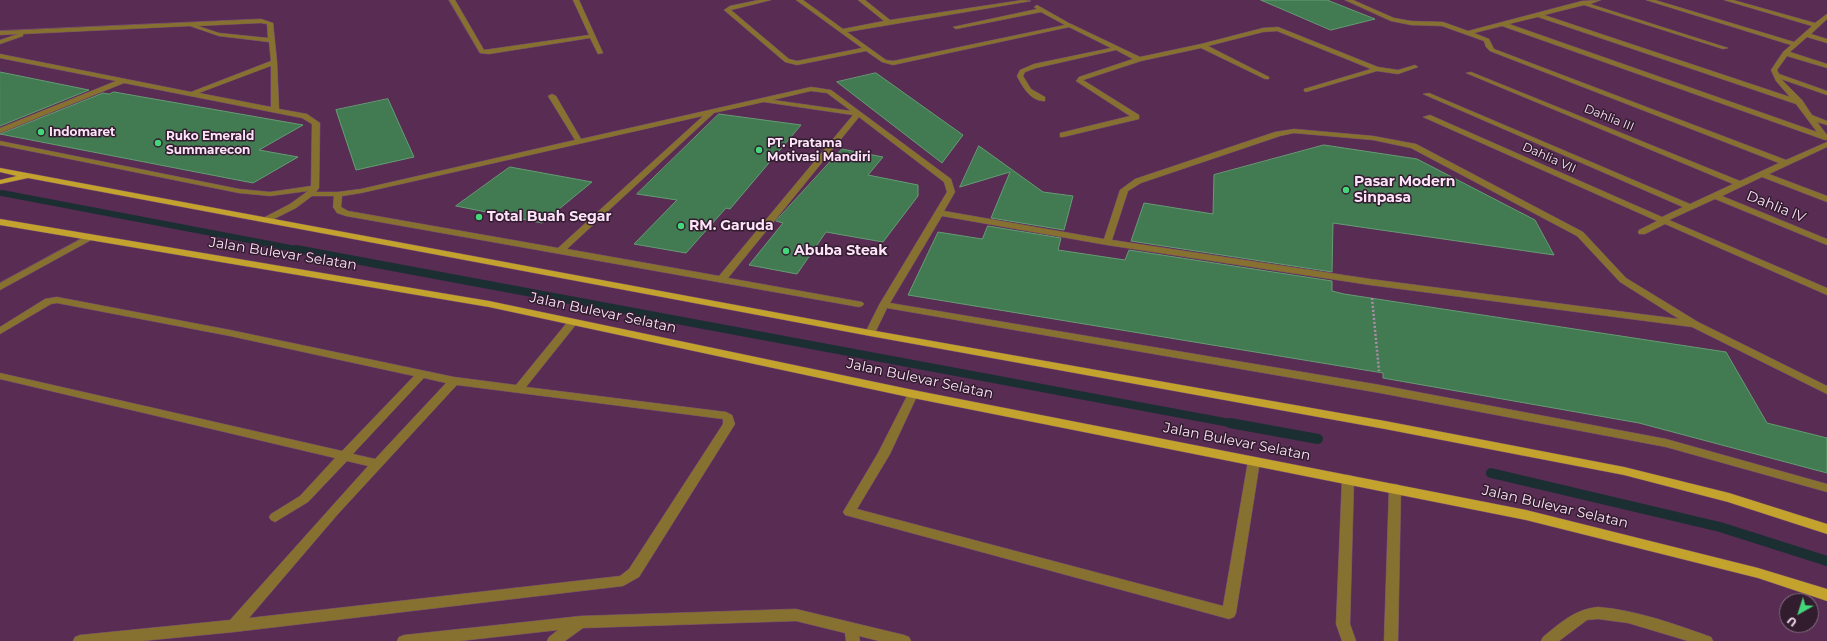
<!DOCTYPE html>
<html>
<head>
<meta charset="utf-8">
<style>
  body { margin:0 }
  #map { position:relative; width:1827px; height:641px; overflow:hidden; background:#582c53; font-family:Montserrat,sans-serif }
  canvas { display:block }
  .north { position:absolute; left:1779px; top:593px; width:40px; height:40px; box-sizing:border-box; background:#321d2f; border:1px solid #846c80; border-radius:50%; rotate:219deg; font-size:11px; font-weight:700; line-height:16px; text-align:center; color:#fee2f9 }
  .north::after { content:''; display:block; margin:auto; width:14px; height:18px; background:#44d77a; clip-path:polygon(50% 0,100% 100%,50% 72%,0 100%) }
</style>
</head>
<body>
<div id="map">
<canvas width="1827" height="641"></canvas>
<div class="north">U</div>
</div>
<script>
const ctx = document.querySelector('canvas').getContext('2d');
ctx.lineJoin = 'round';
function strokePath(path, color, width, dash) {
  ctx.strokeStyle = color;
  ctx.lineWidth = width;
  ctx.lineCap = dash ? 'butt' : 'round';
  ctx.setLineDash(dash || []);
  ctx.stroke(path);
}
function fillPath(path, color) {
  ctx.fillStyle = color;
  ctx.fill(path, 'evenodd');
}
function write(font, color, halo, rows, align = 'center') {
  ctx.font = font + ' Montserrat,sans-serif';
  ctx.lineWidth = 3;
  ctx.setLineDash([]);
  ctx.textBaseline = 'middle';
  ctx.strokeStyle = halo;
  ctx.fillStyle = color;
  for (const [text, x, y, turn = 0] of rows) {
    ctx.save();
    ctx.translate(x, y);
    ctx.rotate((+turn || 0) * Math.PI / 180);
    ctx.textAlign = isNaN(turn) ? turn : align;
    if (halo) ctx.strokeText(text, 0, 0);
    ctx.fillText(text, 0, 0);
    ctx.restore();
  }
}
const streamFar2 = new Path2D(`
  M 2,193 L 301,250`);
const streamFar1 = new Path2D(`
  M 296,249 L 1235,424`);
const stream = new Path2D(`
  M 1230,423 L 1318,439
  M 1491,473 L 1720,527 L 1827,561`);
const building = new Path2D(`
  M 1261,0 L 1327,0 L 1375,19 L 1331,30 Z
  M 0,72 L 89,90 L 0,126 Z
  M 876,73 L 963,135 L 942,163 L 837,82 Z
  M 114,92 L 303,125 L 259,150 L 298,157 L 253,183 L 0,134 L 103,93 L 109,94 Z
  M 388,99 L 414,157 L 356,170 L 336,110 Z
  M 719,114 L 801,125 L 730,209 L 726,208 L 686,253 L 634,244 L 677,200 L 637,194 Z
  M 1324,145 L 1417,159 L 1535,220 L 1554,255 L 1333,223 L 1332,272 L 1131,241 L 1144,203 L 1213,214 L 1214,175 Z
  M 979,146 L 1043,192 L 1073,196 L 1064,230 L 991,218 L 1010,172 L 960,187 Z
  M 842,149 L 883,157 L 868,175 L 918,185 L 918,196 L 883,242 L 826,232 L 797,274 L 749,265 L 783,223 L 776,221 Z
  M 510,167 L 592,182 L 542,223 L 456,206 Z
  M 988,226 L 1061,238 L 1058,250 L 1125,260 L 1129,250 L 1332,281 L 1332,291 L 1344,294 L 1726,352 L 1767,423 L 1827,438 L 1827,473 L 1639,423 L 1383,378 L 1383,373 L 908,295 L 938,232 L 982,239 Z`);
const path = new Path2D(`
  M 1372,298 L 1379,371`);
const lane = new Path2D(`
  M 261,19 L 273,23 L 277,62 L 279,109 L 307,114 L 320,123 L 319,188 L 316,192 L 338,192 L 361,189 L 575,140 L 548,96 L 552,94 L 556,96 L 581,139 L 811,87 L 831,90 L 951,179 L 955,192 L 944,211 L 1104,239 L 1120,190 L 1135,179 L 1275,132 L 1294,129 L 1373,136 L 1416,144 L 1583,232 L 1626,278 L 1698,322 L 1827,386 L 1827,394 L 1692,327 L 1370,285 L 1107,245 L 942,216 L 890,303 L 1380,385 L 1666,439 L 1827,484 L 1827,492 L 1666,447 L 1380,393 L 887,308 L 874,335 L 866,335 L 865,333 L 879,305 L 947,192 L 944,182 L 859,117 L 728,278 L 862,302 L 864,304 L 862,306 L 859,307 L 346,216 L 337,213 L 333,207 L 334,196 L 312,196 L 296,208 L 268,222 L 264,219 L 265,217 L 290,204 L 308,191 L 270,196 L 239,193 L 0,145 L 0,141 L 239,189 L 270,192 L 311,186 L 312,124 L 302,118 L 124,83 L 0,133 L 0,128 L 116,81 L 0,58 L 0,54 L 191,92 L 271,61 L 269,42 L 219,36 L 190,26 L 23,34 L 23,36 L 0,44 L 0,40 L 18,34 L 0,35 L 0,31 ZM 261,23 L 267,24 L 268,38 L 219,33 L 198,26 ZM 271,66 L 271,107 L 199,93 ZM 811,91 L 827,93 L 851,111 L 773,100 ZM 764,102 L 853,115 L 719,276 L 567,249 L 714,113 ZM 703,116 L 558,248 L 348,211 L 341,207 L 342,196 L 361,193 ZM 1294,133 L 1373,140 L 1411,148 L 1577,236 L 1620,282 L 1679,319 L 1370,279 L 1112,240 L 1128,191 L 1141,183 L 1280,136 Z
  M 1071,24 L 1140,57 L 1201,44 L 1263,28 L 1278,27 L 1378,67 L 1398,70 L 1415,65 L 1418,67 L 1398,74 L 1377,71 L 1306,92 L 1304,91 L 1304,89 L 1371,69 L 1277,31 L 1263,32 L 1208,46 L 1269,77 L 1269,79 L 1265,79 L 1201,48 L 1141,61 L 1083,80 L 1139,115 L 1139,119 L 1063,137 L 1060,137 L 1060,133 L 1130,116 L 1076,81 L 1079,77 L 1133,59 L 1116,50 L 1036,68 L 1025,72 L 1023,76 L 1031,89 L 1045,97 L 1045,101 C 1031,102 1022,86 1017,76 L 1020,70 L 1034,64 L 1111,48 L 1069,27 L 1069,25 Z
  M 90,234 L 94,237 L 93,239 L 0,290 L 0,283 Z
  M 57,297 L 230,330 L 454,377 L 516,385 L 569,320 L 573,319 L 578,322 L 526,387 L 726,412 L 732,415 L 735,424 L 639,577 L 623,586 L 234,632 L 142,641 L 73,641 L 75,637 L 80,635 L 230,620 L 368,466 L 347,461 L 308,502 L 275,522 L 271,520 L 269,517 L 271,514 L 300,496 L 335,458 L 0,379 L 0,373 L 342,451 L 414,376 L 230,336 L 57,303 L 51,304 L 0,334 L 0,327 L 45,299 ZM 424,378 L 446,383 L 375,459 L 353,454 ZM 457,385 L 723,419 L 723,424 L 629,569 L 620,576 L 249,618 L 338,514 Z
  M 913,390 L 917,391 L 918,394 L 890,454 L 857,509 L 1223,606 L 1248,461 L 1250,458 L 1258,458 L 1260,461 L 1236,613 L 1234,617 L 1229,619 L 845,515 L 843,512 L 878,453 L 908,394 L 909,391 Z
  M 1348,475 L 1352,476 L 1354,479 L 1350,624 L 1356,641 L 1342,641 L 1336,624 L 1342,479 L 1344,476 Z
  M 1395,484 L 1399,485 L 1401,488 L 1398,641 L 1384,641 L 1389,488 L 1391,485 Z
  M 1598,607 C 1637,610 1674,624 1711,637 L 1713,641 L 1688,641 L 1628,623 L 1598,619 L 1587,620 L 1559,641 L 1541,641 L 1543,637 C 1560,623 1575,609 1598,607 Z
  M 796,609 L 904,635 L 909,637 L 911,641 L 879,641 L 859,636 L 860,641 L 846,641 L 845,633 L 796,621 L 583,628 L 565,641 L 547,641 L 549,637 L 558,630 L 460,641 L 397,641 L 399,637 L 404,635 L 581,616 Z`);
const street = new Path2D(`
  M 449,0 L 455,0 L 484,50 L 589,35 L 573,0 L 579,0 L 603,53 L 598,54 L 590,38 L 489,54 L 480,53 Z
  M 759,0 L 771,0 L 731,10 L 789,59 L 797,61 L 862,48 L 796,0 L 803,0 L 843,29 L 884,21 L 858,0 L 865,0 L 890,20 L 1023,0 L 1031,1 L 847,32 L 886,60 L 893,61 L 1065,25 L 1041,12 L 956,29 L 953,27 L 1037,9 L 1034,7 L 1037,5 L 1074,26 L 893,65 L 882,62 L 866,51 L 797,65 L 785,62 L 724,10 L 730,6 Z
  M 1345,0 L 1353,0 L 1394,18 L 1411,21 L 1443,22 L 1468,31 L 1582,1 L 1601,0 L 1590,4 L 1728,48 L 1723,49 L 1584,5 L 1544,15 L 1790,97 L 1776,81 L 1771,70 L 1783,52 L 1791,45 L 1646,0 L 1655,0 L 1794,42 L 1812,26 L 1724,0 L 1733,0 L 1815,23 L 1827,14 L 1827,19 L 1811,34 L 1827,39 L 1827,43 L 1807,37 L 1790,52 L 1827,64 L 1827,68 L 1787,56 L 1777,70 L 1779,74 L 1827,91 L 1827,95 L 1781,79 L 1802,100 L 1812,115 L 1827,121 L 1827,125 L 1817,122 L 1827,135 L 1827,140 L 1825,140 L 1502,26 L 1474,33 L 1489,39 L 1494,49 L 1786,160 L 1827,142 L 1827,147 L 1769,174 L 1827,196 L 1827,202 L 1762,177 L 1722,196 L 1827,239 L 1827,245 L 1715,199 L 1669,220 L 1827,288 L 1827,295 L 1665,224 L 1645,234 L 1639,234 L 1638,232 L 1639,230 L 1657,221 L 1423,117 L 1430,115 L 1662,217 L 1683,207 L 1423,94 L 1429,93 L 1690,204 L 1733,184 L 1466,73 L 1471,72 L 1740,181 L 1779,163 L 1490,51 L 1486,47 L 1484,41 L 1442,26 L 1411,25 L 1391,21 ZM 1538,17 L 1796,104 L 1817,132 L 1509,24 Z`);
const primary = new Path2D(`
  M 0,168 L 870,330 L 1385,421 L 1624,467 L 1729,493 L 1827,524 L 1827,534 L 1728,502 L 1624,475 L 1385,429 L 870,336 L 28,178 L 0,184 L 0,180 L 17,176 L 0,172 Z
  M 0,219 L 489,301 L 913,390 L 1526,510 L 1758,568 L 1827,589 L 1827,601 L 1758,578 L 1526,520 L 913,398 L 489,307 L 0,225 Z`);
const markers = [
  [41,132,4,"#44d77a"],
  [158,143,4,"#44d77a"],
  [759,150,4,"#44d77a"],
  [1346,190,4,"#44d77a"],
  [479,217,4,"#44d77a"],
  [681,226,4,"#44d77a"],
  [786,251,4,"#44d77a"]
];
const farStreetnames = [
  ["Dahlia III",1609,118,22],
  ["Dahlia VII",1549,158,24]
];
const farPoinames = [
  ["Indomaret",49,132],
  ["Ruko Emerald",166,136],
  ["Summarecon",166,150],
  ["PT. Pratama",767,143],
  ["Motivasi Mandiri",767,157]
];
const poiNames = [
  ["Pasar Modern",1354,182],
  ["Sinpasa",1354,198],
  ["Total Buah Segar",487,217],
  ["RM. Garuda",689,226],
  ["Abuba Steak",794,251]
];
const streetNames = [
  ["Dahlia lV",1776,207,22],
  ["Jalan Bulevar Selatan",283,254,9],
  ["Jalan Bulevar Selatan",603,313,12],
  ["Jalan Bulevar Selatan",920,379,12],
  ["Jalan Bulevar Selatan",1237,442,11],
  ["Jalan Bulevar Selatan",1555,507,13]
];
strokePath(streamFar2, '#1b2f33', 6);
strokePath(streamFar1, '#1b2f33', 8);
strokePath(stream, '#1b2f33', 10);
fillPath(building, '#427a52');
strokePath(building, '#649d73', 1);
strokePath(lane, '#764d71', 1);
strokePath(street, '#764d71', 1);
strokePath(primary, '#764d71', 1);
strokePath(path, '#ae8ba9', 2.5, [2, 2]);
fillPath(lane, '#867130');
fillPath(street, '#867130');
fillPath(primary, '#c4a22e');
for (const [x, y, r, color] of markers) {
  const dot = new Path2D();
  dot.arc(x, y, r, 0, 2 * Math.PI);
  ctx.fillStyle = color;
  ctx.fill(dot);
  strokePath(dot, '#321d2f', 1.5);
}
write('12px', '#fee2f9', '#321d2f', farStreetnames);
write('bold 12px', '#fee2f9', '#321d2f', farPoinames, 'left');
write('bold 14px', '#fee2f9', '#321d2f', poiNames, 'left');
write('14px', '#fee2f9', '#321d2f', streetNames);
</script>
</body>
</html>
